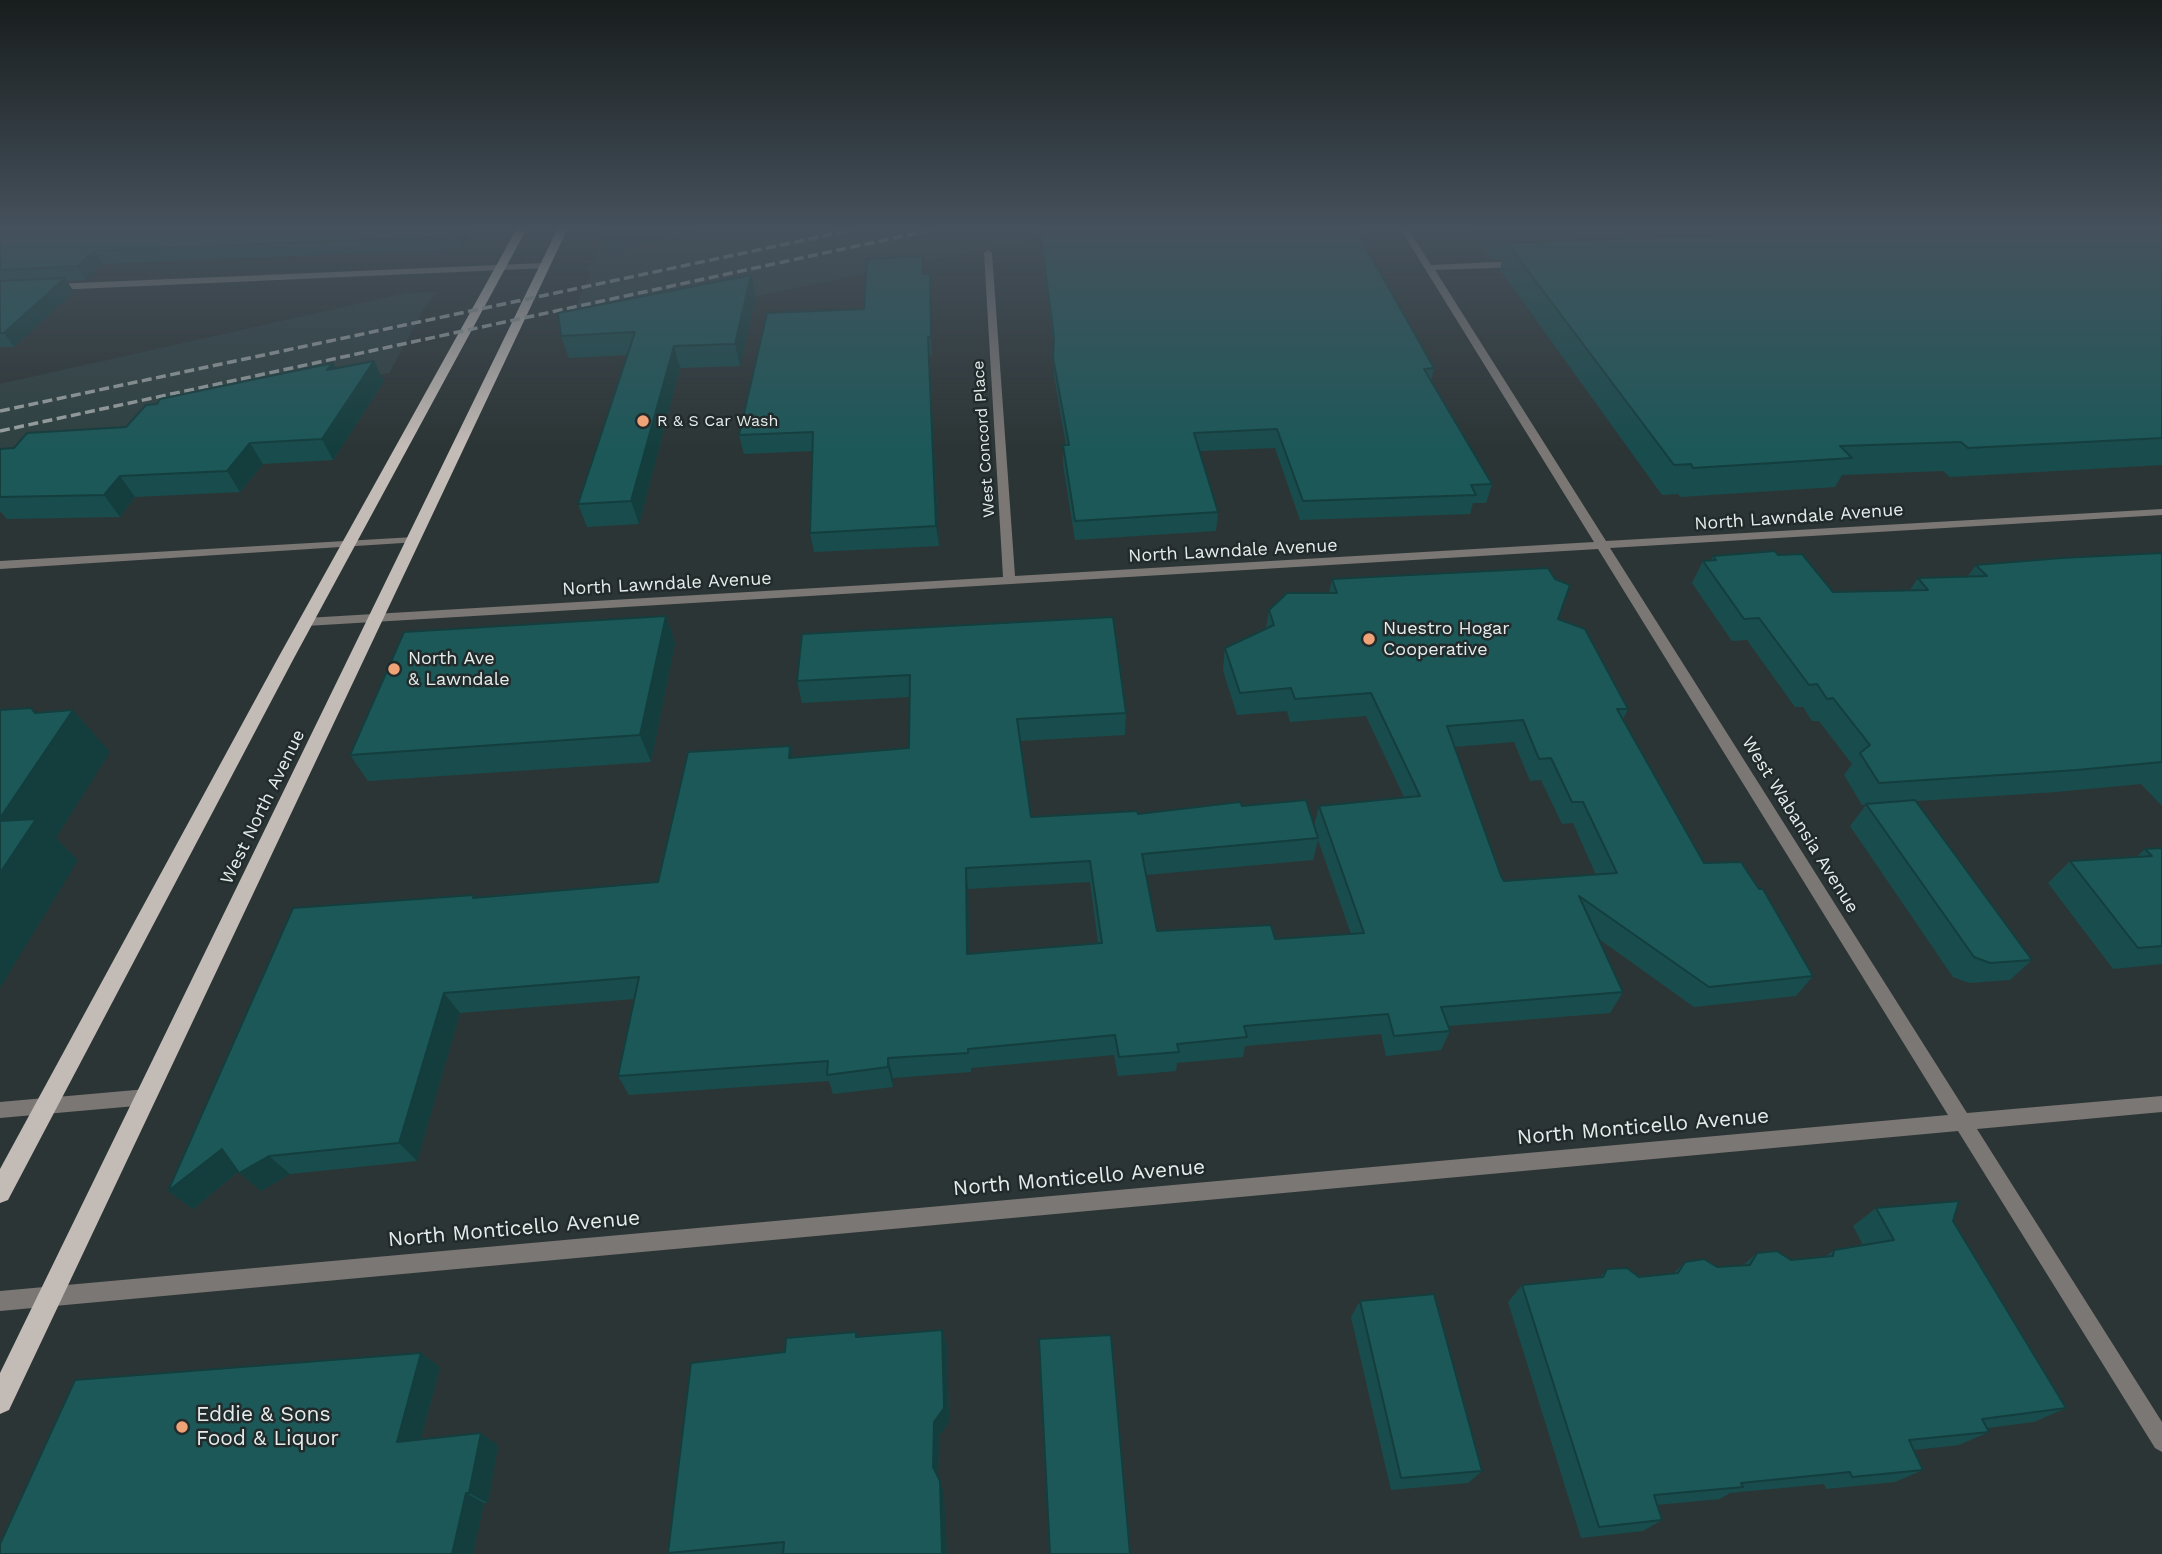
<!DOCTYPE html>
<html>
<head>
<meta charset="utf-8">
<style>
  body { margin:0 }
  canvas { display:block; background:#2c3535 }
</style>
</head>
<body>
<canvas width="2162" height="1554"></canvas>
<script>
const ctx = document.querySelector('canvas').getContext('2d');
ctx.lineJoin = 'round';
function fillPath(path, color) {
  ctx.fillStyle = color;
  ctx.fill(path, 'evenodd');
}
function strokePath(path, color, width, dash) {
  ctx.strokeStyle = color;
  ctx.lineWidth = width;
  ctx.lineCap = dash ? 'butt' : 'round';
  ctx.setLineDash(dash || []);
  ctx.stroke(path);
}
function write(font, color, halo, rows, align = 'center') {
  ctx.font = font + ' "Work Sans",sans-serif';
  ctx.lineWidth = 5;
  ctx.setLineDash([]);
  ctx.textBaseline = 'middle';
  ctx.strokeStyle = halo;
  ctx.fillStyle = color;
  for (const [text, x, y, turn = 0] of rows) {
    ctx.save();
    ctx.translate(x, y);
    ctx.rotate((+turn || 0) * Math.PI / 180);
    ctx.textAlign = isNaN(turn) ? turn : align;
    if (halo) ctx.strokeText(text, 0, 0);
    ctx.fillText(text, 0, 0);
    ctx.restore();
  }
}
const built = new Path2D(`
  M 743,230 L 1079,230 L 561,336 L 572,309 L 575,308 L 591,271 L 586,271 L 596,254 L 634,248 L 653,248 Z
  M 437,292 L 424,309 L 389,373 L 0,458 L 0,384 L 406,293 Z`);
const minor = new Path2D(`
  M 1401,230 L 1409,230 L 1431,265 L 1519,261 L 1523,264 L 1519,267 L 1435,270 L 1606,541 L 2162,509 L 2162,515 L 1610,548 L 1967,1113 L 2162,1096 L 2162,1112 L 1977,1129 L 2162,1422 L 2162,1452 L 2155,1448 L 1958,1131 L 0,1311 L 0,1291 L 1948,1115 L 1598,549 L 306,626 L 300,622 L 306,618 L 1003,577 L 984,253 L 988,250 L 992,253 L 1015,576 L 1594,542 Z
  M 544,263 L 548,266 L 547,268 L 54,290 L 50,287 L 54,284 Z
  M 414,537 L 418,538 L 418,542 L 0,569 L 0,561 Z
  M 147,1089 L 153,1091 L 156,1097 L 153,1103 L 147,1105 L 0,1118 L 0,1102 Z`);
const primary = new Path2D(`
  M 516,230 L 526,230 L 294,658 L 8,1200 L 0,1203 L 0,1169 L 278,658 Z
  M 557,230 L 567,230 L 9,1410 L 0,1414 L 0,1373 Z`);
const rail = new Path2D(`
  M 0,411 L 852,230
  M 0,431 L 931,230`);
const wall = new Path2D(`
  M 0,230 L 472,230 L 460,249 L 103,264 L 86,280 L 67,281 L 74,292 L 14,347 L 0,347 Z
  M 599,230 L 712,230 L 669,234 L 665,238 L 606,253 Z
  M 1039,230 L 1356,230 L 1434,368 L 1431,381 L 1492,484 L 1486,503 L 1473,503 L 1470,514 L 1300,520 L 1275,448 L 1200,451 L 1218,512 L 1216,531 L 1075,540 L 1063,464 L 1063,445 L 1066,445 L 1054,376 L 1054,349 Z
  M 1469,230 L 2162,230 L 2162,465 L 1950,477 L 1943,471 L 1842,475 L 1835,487 L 1680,497 L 1678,494 L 1662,495 L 1500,270 L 1502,260 L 1492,260 Z
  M 925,274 L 932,292 L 932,355 L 929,356 L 939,546 L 814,552 L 810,533 L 812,451 L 744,454 L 739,435 L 864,309 Z
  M 756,296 L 740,366 L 680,368 L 639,524 L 587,527 L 578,504 L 627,355 L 569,358 L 561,336 Z
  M 333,363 L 336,368 L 384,381 L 333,460 L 263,464 L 240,492 L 135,497 L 120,517 L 7,519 L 0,511 L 0,449 L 14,448 L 126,427 L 157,404 Z
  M 2162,553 L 2162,806 L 2141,784 L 2056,792 L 1916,801 L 2032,960 L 2010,980 L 1969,983 L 1953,977 L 1850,826 L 1866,805 L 1862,805 L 1844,775 L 1852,764 L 1819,721 L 1812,721 L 1803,707 L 1795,707 L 1747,640 L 1732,641 L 1692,583 L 1703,561 L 1711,560 L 1713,556 L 1778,555 L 1833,592 L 1910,590 L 1918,578 L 1968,576 L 1976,565 Z
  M 1332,579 L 1558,619 L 1628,709 L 1623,719 L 1704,863 L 1813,976 L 1796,996 L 1694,1007 L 1599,939 L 1623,992 L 1610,1013 L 1448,1026 L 1450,1031 L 1441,1050 L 1386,1056 L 1381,1034 L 1245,1046 L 1243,1057 L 1177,1063 L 1176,1071 L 1118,1076 L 1114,1055 L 971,1068 L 971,1072 L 893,1078 L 893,1087 L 833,1094 L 829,1081 L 629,1095 L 618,1076 L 634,999 L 460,1013 L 417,1161 L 290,1174 L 261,1191 L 238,1172 L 193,1209 L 168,1191 L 476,897 L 658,882 L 790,746 L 793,758 L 909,748 L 909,697 L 802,703 L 797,681 L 802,634 L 1126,713 L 1125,735 L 1020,741 L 1031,817 L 1138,814 L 1242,806 L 1314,826 L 1319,806 L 1404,797 L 1366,716 L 1290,722 L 1287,711 L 1237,715 L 1223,670 L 1225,648 L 1266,629 L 1269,610 L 1329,593 ZM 1514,742 L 1530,781 L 1541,780 L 1562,824 L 1573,823 L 1596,875 L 1504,881 L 1501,876 L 1454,747 ZM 1318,840 L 1351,934 L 1275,939 L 1157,931 L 1146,875 L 1313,860 ZM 1090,882 L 1098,943 L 969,954 L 968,889 Z
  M 666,616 L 675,643 L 651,762 L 368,781 L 350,755 Z
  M 2162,848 L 2162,964 L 2113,969 L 2048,883 L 2070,861 L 2136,857 L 2145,849 Z
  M 1876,1208 L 1953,1221 L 2066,1408 L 2034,1422 L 1987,1428 L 1989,1432 L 1959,1445 L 1914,1450 L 1923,1470 L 1895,1482 L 1826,1489 L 1824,1484 L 1730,1493 L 1720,1499 L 1657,1505 L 1662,1520 L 1643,1531 L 1581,1538 L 1508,1302 L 1522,1285 L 1599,1278 L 1607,1269 L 1639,1277 L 1674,1273 L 1685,1262 L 1717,1267 L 1742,1266 L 1757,1253 L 1791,1260 L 1826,1256 L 1834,1250 L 1863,1245 L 1853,1226 Z
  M 1360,1301 L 1482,1471 L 1468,1483 L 1391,1490 L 1351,1317 Z
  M 942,1330 L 947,1346 L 949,1422 L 939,1436 L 938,1478 L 944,1493 L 783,1553 L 772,1554 L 670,1554 L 668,1553 L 856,1332 L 858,1337 Z
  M 421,1353 L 440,1367 L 421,1439 L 498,1445 L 488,1503 L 484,1503 L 473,1554 L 0,1554 Z`);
const shadedWall = new Path2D(`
  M 459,230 L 472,230 L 460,249 L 455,236 Z
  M 599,230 L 668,230 L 669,234 L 665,238 L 606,253 Z
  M 94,251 L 103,264 L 86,280 L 77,266 Z
  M 930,274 L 932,292 L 932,355 L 931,337 Z
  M 751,275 L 756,296 L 740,366 L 735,344 Z
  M 65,278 L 74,292 L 14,347 L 4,333 Z
  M 928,337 L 939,546 L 936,526 Z
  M 674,346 L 680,368 L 639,524 L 631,501 Z
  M 374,361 L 384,381 L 333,460 L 322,439 Z
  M 333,363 L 343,383 L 327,370 Z
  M 250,443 L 263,464 L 240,492 L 227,471 Z
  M 120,476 L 135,497 L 120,517 L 104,495 Z
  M 666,616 L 675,643 L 651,762 L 640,735 Z
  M 31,708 L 56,735 L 73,710 L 110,752 L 56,838 L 78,860 L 0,988 L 0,818 Z
  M 790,746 L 796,768 L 789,758 Z
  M 966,868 L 968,889 L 970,975 L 967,954 Z
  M 444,993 L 460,1013 L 417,1161 L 399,1143 Z
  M 888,1058 L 893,1078 L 893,1087 L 888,1067 Z
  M 222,1149 L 244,1167 L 193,1209 L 168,1191 Z
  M 269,1156 L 290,1174 L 261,1191 L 239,1173 Z
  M 942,1330 L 947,1346 L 949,1422 L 939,1436 L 938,1479 L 933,1467 L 934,1422 Z
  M 421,1353 L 440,1367 L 417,1453 L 397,1442 Z
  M 481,1433 L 498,1445 L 488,1503 L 469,1493 Z
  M 940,1481 L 944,1493 L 947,1554 L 942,1554 Z
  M 466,1493 L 484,1503 L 473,1554 L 452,1554 Z`);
const building = new Path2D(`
  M 0,230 L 459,230 L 455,236 L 94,251 L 77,266 L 0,270 Z
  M 1040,230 L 1356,230 L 1434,368 L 1424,369 L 1492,484 L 1471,485 L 1476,495 L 1303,501 L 1277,429 L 1194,433 L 1218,512 L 1075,521 L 1063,445 L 1069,445 L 1053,358 L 1054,337 Z
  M 1496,230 L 1594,230 L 1499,234 Z
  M 1848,230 L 2162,230 L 2162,438 L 1968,448 L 1961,442 L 1840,446 L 1852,458 L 1693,468 L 1691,464 L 1674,465 L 1507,243 Z
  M 923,256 L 923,274 L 930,274 L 931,337 L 928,337 L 936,526 L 810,533 L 813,432 L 739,435 L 767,313 L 864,309 L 867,259 Z
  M 751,275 L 735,344 L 674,346 L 631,501 L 578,504 L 635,332 L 561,336 L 558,313 Z
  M 65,278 L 4,333 L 0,333 L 0,281 Z
  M 374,361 L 322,439 L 250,443 L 227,471 L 120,476 L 104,495 L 0,497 L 0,449 L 14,448 L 27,433 L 126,427 L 146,405 L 157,404 L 160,399 L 333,363 L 327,370 Z
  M 1775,551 L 1778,555 L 1802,554 L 1833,592 L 1928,590 L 1918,578 L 1987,576 L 1976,565 L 2062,558 L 2162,553 L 2162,762 L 2077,770 L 1879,783 L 1860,753 L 1870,745 L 1833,698 L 1827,699 L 1817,684 L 1809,685 L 1759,618 L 1744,619 L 1703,561 L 1716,560 L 1713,556 Z
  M 1548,568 L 1555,579 L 1570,585 L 1558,619 L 1585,629 L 1628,709 L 1617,709 L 1704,863 L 1741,862 L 1759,889 L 1763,889 L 1813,976 L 1709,987 L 1579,896 L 1623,992 L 1441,1007 L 1450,1031 L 1394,1036 L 1388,1014 L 1244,1026 L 1247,1037 L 1177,1044 L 1179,1052 L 1119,1057 L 1115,1035 L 968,1049 L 968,1053 L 888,1058 L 888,1067 L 827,1075 L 828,1061 L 618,1076 L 639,977 L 444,993 L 399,1143 L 269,1156 L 239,1173 L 222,1149 L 168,1191 L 293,908 L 474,895 L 473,898 L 658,882 L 688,752 L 790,746 L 789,758 L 909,748 L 910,675 L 797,681 L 802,634 L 1113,617 L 1126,713 L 1017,719 L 1031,817 L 1137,811 L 1138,814 L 1240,802 L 1242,806 L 1306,800 L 1318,838 L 1142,854 L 1157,931 L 1271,925 L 1275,939 L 1364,933 L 1319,806 L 1420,796 L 1371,693 L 1295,699 L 1291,688 L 1240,693 L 1225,648 L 1274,625 L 1269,610 L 1287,593 L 1337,593 L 1332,579 ZM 1523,720 L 1539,759 L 1551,758 L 1572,802 L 1583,802 L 1617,873 L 1504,881 L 1501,876 L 1447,726 ZM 1090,861 L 1102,943 L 967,954 L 966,868 Z
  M 666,616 L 640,735 L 350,755 L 404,632 Z
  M 31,708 L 35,713 L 73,710 L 0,818 L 0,710 Z
  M 1915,800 L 2032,960 L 1990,963 L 1974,957 L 1866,804 Z
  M 36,819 L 0,873 L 0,821 Z
  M 2162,848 L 2162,946 L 2138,948 L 2070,861 L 2152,856 L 2145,849 Z
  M 1959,1201 L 1953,1221 L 2066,1408 L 1982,1419 L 1989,1432 L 1909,1440 L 1923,1470 L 1852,1477 L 1850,1472 L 1741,1483 L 1743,1487 L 1654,1495 L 1662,1520 L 1599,1527 L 1522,1285 L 1603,1277 L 1607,1269 L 1627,1268 L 1639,1277 L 1678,1273 L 1685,1262 L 1704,1259 L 1717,1267 L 1750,1265 L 1757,1253 L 1777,1251 L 1791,1260 L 1833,1256 L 1834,1250 L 1894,1240 L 1876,1208 Z
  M 1434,1294 L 1482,1471 L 1401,1478 L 1360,1301 Z
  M 942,1330 L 944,1408 L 934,1422 L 933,1467 L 940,1481 L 942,1554 L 783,1554 L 784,1542 L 668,1553 L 691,1363 L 785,1352 L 786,1338 L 856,1332 L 856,1337 Z
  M 1111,1335 L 1130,1554 L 1050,1554 L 1039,1339 Z
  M 421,1353 L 397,1442 L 481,1433 L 469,1493 L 466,1493 L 452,1554 L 0,1554 L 0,1544 L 75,1380 Z`);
const markers = [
  [643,421,7,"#efa377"],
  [1369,639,7,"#efa377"],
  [394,669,7,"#efa377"],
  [182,1427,7,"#efa377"]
];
const farPoinames = [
  ["R & S Car Wash",657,421]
];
const farStreetnames = [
  ["West Concord Place",984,439,-94]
];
const streetNames = [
  ["North Lawndale Avenue",1799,517,-4],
  ["North Lawndale Avenue",1233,551,-3],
  ["North Lawndale Avenue",667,584,-3],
  ["West North Avenue",263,807,-64],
  ["West Wabansia Avenue",1800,825,58]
];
const poiNames = [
  ["Nuestro Hogar",1383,629],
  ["Cooperative",1383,650],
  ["North Ave",408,659],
  ["& Lawndale",408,680]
];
const nearStreetnames = [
  ["North Monticello Avenue",1643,1127,-5],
  ["North Monticello Avenue",1079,1178,-5],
  ["North Monticello Avenue",514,1229,-5]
];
const nearPoinames = [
  ["Eddie & Sons",196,1415],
  ["Food & Liquor",196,1439]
];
fillPath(built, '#2f4141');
fillPath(minor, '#7b7775');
fillPath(primary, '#c3bbb6');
strokePath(rail, '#9da4a4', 3.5, [10, 4.5]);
fillPath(wall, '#194c4d');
fillPath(shadedWall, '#143e3e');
fillPath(building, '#1d5859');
strokePath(building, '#143e3e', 2);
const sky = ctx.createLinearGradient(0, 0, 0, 448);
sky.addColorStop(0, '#181d1d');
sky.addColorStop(0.51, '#45515c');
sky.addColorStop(1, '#45515c00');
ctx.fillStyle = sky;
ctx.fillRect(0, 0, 2162, 448);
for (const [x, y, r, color] of markers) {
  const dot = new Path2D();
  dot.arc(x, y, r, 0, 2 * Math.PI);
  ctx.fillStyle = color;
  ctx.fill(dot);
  strokePath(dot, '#222b2b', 2.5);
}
write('16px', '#e6ecec', '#222b2b', farPoinames, 'left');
write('16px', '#e6ecec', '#222b2b', farStreetnames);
write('18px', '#e6ecec', '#222b2b', streetNames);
write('18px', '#e6ecec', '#222b2b', poiNames, 'left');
write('21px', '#e6ecec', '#222b2b', nearStreetnames);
write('21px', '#e6ecec', '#222b2b', nearPoinames, 'left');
</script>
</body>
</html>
